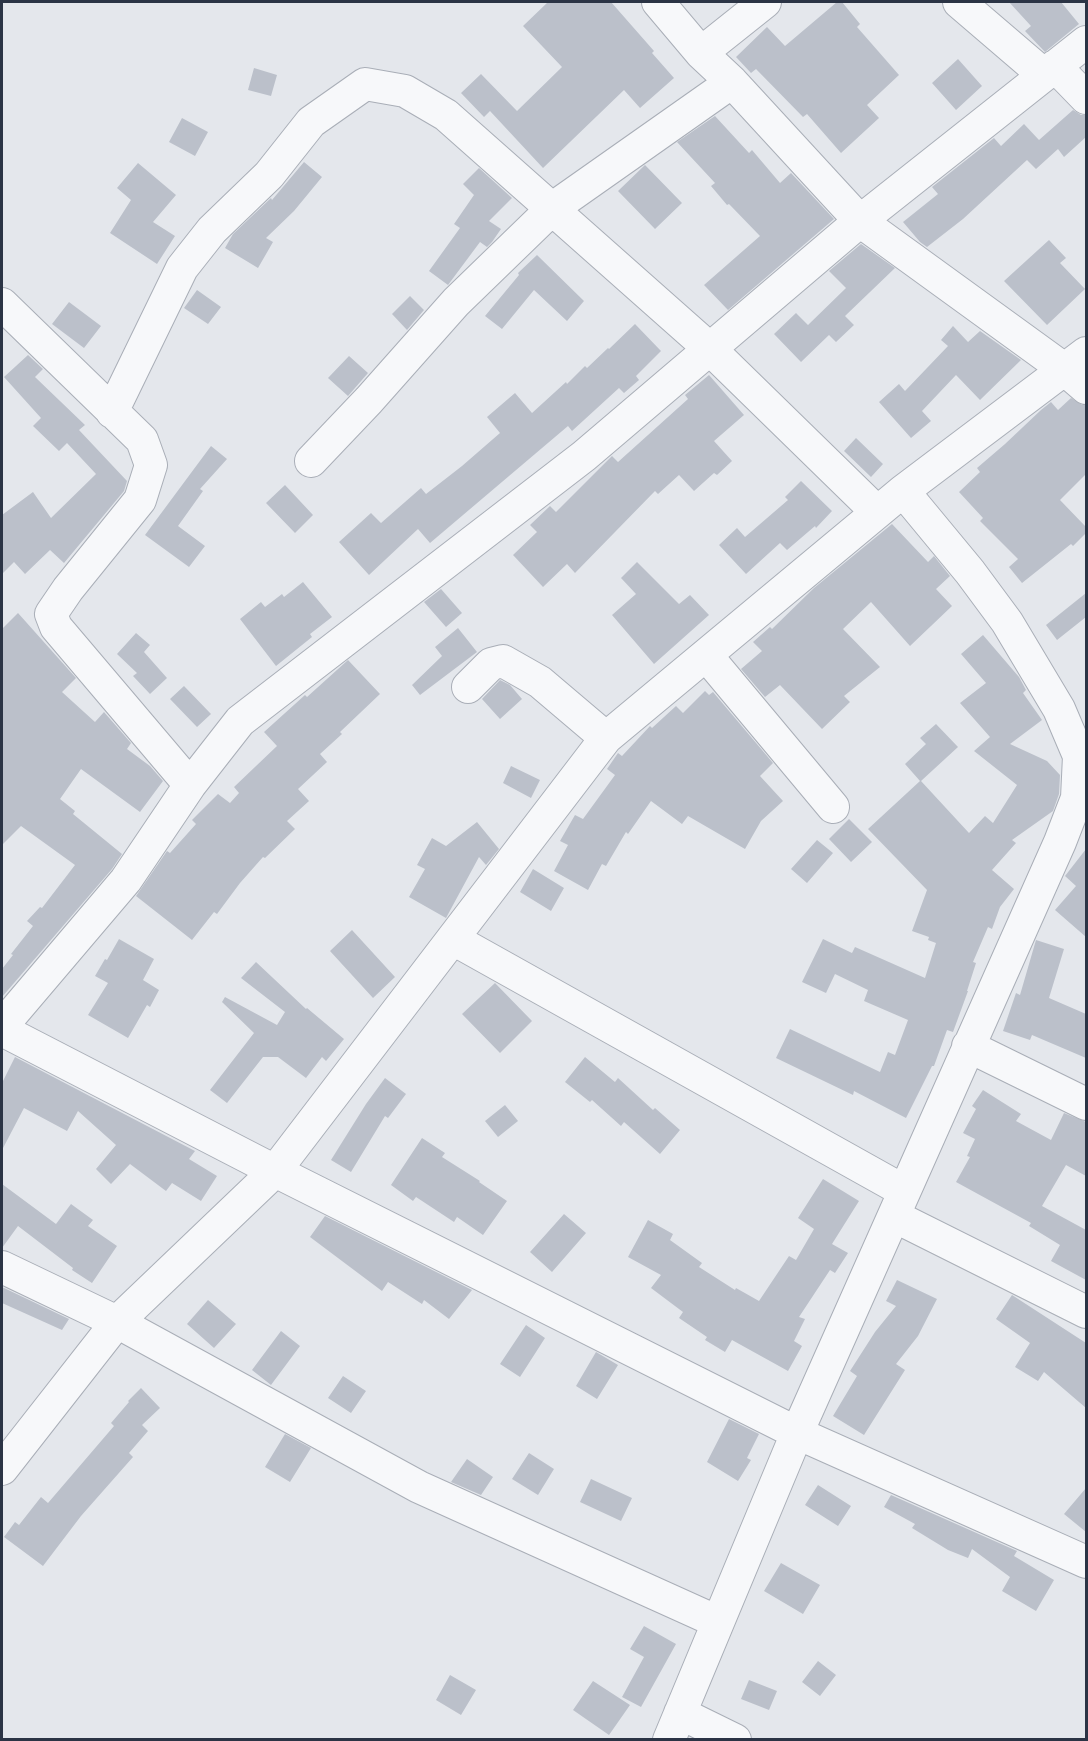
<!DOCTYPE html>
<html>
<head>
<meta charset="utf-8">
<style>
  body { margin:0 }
  #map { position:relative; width:1088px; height:1741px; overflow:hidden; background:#e4e7ec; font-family:"Nunito Sans",sans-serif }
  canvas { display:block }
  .frame { position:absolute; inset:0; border:3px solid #2b3445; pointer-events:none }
</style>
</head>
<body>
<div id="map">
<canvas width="1088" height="1741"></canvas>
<div class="frame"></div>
</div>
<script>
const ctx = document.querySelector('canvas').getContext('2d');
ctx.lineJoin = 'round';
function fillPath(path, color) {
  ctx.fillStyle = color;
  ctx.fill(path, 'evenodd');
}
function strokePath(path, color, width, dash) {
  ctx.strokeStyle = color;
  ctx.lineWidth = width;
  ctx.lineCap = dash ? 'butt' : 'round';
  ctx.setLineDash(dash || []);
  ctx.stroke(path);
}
const building = new Path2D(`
  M 548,2 L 611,2 L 654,51 L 652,53 L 674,78 L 640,108 L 624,90 L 543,168 L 490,111 L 484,117 L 461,93 L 481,74 L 517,111 L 562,67 L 523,26 Z
  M 837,2 L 842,2 L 860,24 L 857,27 L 899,75 L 867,105 L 879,118 L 841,153 L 807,114 L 803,117 L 756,69 L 751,73 L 736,57 L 767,27 L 785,46 Z
  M 1009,2 L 1061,2 L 1079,24 L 1045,52 L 1025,31 L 1031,26 Z
  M 958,59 L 982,86 L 956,110 L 932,83 Z
  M 254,68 L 277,75 L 271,96 L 248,90 Z
  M 1073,110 L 1081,115 L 1086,115 L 1086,137 L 1064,157 L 1058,149 L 1036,169 L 1027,160 L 963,219 L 927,247 L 920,242 L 903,222 L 938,194 L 932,187 L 994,138 L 1001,146 L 1024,124 L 1039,140 Z
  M 715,116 L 749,153 L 752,150 L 780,183 L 791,173 L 834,219 L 728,310 L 704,285 L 760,236 L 729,204 L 727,205 L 711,186 L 715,183 L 677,142 Z
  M 182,118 L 208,132 L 195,156 L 169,142 Z
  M 304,162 L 322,177 L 294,211 L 266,238 L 273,242 L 258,268 L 225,248 L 233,234 L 271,198 L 272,200 Z
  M 138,163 L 176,195 L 153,222 L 175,236 L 157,264 L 110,233 L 131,200 L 117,188 Z
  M 645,165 L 682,203 L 655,229 L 618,191 Z
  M 479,168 L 512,198 L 489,221 L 501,229 L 492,242 L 487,247 L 480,242 L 448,285 L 429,271 L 460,228 L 454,224 L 474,195 L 463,184 Z
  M 1049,240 L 1066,258 L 1060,263 L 1085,289 L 1047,325 L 1004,281 Z
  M 861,244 L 895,268 L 845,316 L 854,325 L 836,342 L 829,335 L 801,362 L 774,334 L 796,313 L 808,325 L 846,288 L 829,271 Z
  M 537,255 L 584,301 L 567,321 L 534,290 L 502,329 L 485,316 L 519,275 L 518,273 Z
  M 197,290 L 221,307 L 208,324 L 184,308 Z
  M 410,296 L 424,310 L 407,330 L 392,314 Z
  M 69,302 L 101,326 L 84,348 L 52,324 Z
  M 635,324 L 661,351 L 636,376 L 639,380 L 624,393 L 619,388 L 572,431 L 568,426 L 430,543 L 418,529 L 369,575 L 339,542 L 371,513 L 381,523 L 421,488 L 426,494 L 462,466 L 500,433 L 487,417 L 515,393 L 532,413 L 566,382 L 567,384 L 585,366 L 587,368 L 608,348 L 609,349 Z
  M 953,326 L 968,342 L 980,331 L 1021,360 L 980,400 L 956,375 L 922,411 L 931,421 L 911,438 L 879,402 L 899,384 L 905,391 L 948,346 L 941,340 Z
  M 28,355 L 43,369 L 35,377 L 85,425 L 79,430 L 127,481 L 124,491 L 64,563 L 50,550 L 25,574 L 14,562 L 2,574 L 2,515 L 33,492 L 51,518 L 96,474 L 67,443 L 59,451 L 33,426 L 41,418 L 4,377 Z
  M 349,356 L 368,373 L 348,396 L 328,378 Z
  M 709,375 L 744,415 L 714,441 L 732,461 L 717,475 L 714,473 L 694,491 L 679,475 L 658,494 L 655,491 L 575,573 L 567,564 L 543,587 L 513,555 L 537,532 L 530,525 L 550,506 L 556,512 L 612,456 L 618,462 L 688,399 L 685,395 Z
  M 1071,398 L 1082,405 L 1086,405 L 1086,474 L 1060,500 L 1086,527 L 1086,533 L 1073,546 L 1071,544 L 1022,583 L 1009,567 L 1018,559 L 980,521 L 983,518 L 959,492 L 980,472 L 977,468 L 1005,444 L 1041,410 L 1051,402 L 1058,410 Z
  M 856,438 L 883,464 L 871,477 L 844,451 Z
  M 211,446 L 227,459 L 200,489 L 203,491 L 178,526 L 205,546 L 189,567 L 145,535 Z
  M 801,481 L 832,511 L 816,528 L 815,526 L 787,550 L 780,543 L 746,574 L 719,545 L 737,528 L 745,537 L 788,500 L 785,497 Z
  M 285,485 L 313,515 L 295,533 L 266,503 Z
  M 892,524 L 928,562 L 934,556 L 950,576 L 936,589 L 952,606 L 910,646 L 871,602 L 843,629 L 880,667 L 844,696 L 850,702 L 822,729 L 780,685 L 765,697 L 741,669 L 762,651 L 753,642 L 770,627 L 772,629 L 814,588 Z
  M 637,562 L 679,604 L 690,595 L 709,615 L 654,664 L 612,615 L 636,594 L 621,578 Z
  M 303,582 L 332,617 L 310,634 L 312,637 L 276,666 L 240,619 L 261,602 L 265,607 L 282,594 L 284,597 Z
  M 441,589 L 462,613 L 446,627 L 424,602 Z
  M 1086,593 L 1086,617 L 1057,640 L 1046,625 Z
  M 18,613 L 76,678 L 62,692 L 95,722 L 104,712 L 131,743 L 127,749 L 150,766 L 163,781 L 140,812 L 81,769 L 60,799 L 75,811 L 73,814 L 122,854 L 112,869 L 2,997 L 2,969 L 13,955 L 11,954 L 33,926 L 27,921 L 40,907 L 42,908 L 75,865 L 21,826 L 2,845 L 2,629 Z
  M 458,628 L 477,652 L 420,695 L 412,685 L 442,656 L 435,647 Z
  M 136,633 L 150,645 L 144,652 L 167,678 L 150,694 L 133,676 L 137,673 L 117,654 Z
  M 983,635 L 1019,677 L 1026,690 L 1023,693 L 1042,720 L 1010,744 L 1047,761 L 1060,775 L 1059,794 L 1053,811 L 1012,840 L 1016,843 L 992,870 L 1014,889 L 1000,907 L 992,929 L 988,927 L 973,962 L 976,963 L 967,991 L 968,991 L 953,1032 L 947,1030 L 934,1066 L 932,1066 L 906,1118 L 854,1091 L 853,1095 L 776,1058 L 790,1029 L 880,1072 L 888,1052 L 895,1055 L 908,1020 L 864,1001 L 868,990 L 835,974 L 826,993 L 802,982 L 823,939 L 852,953 L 855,947 L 925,978 L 936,943 L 928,940 L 929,937 L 912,931 L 927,890 L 868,829 L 920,781 L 905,764 L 926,744 L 920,738 L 936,724 L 958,747 L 921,781 L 969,833 L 985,816 L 993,823 L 1017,785 L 974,751 L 990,737 L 960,703 L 986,683 L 961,654 Z
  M 348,660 L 380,694 L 340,732 L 342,734 L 320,754 L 327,762 L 298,789 L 309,801 L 287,821 L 295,829 L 265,858 L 263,857 L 240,883 L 217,914 L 214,912 L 192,940 L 136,896 L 167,851 L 170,853 L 196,824 L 192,820 L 218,794 L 230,803 L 239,793 L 234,787 L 277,746 L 264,732 L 305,695 L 307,697 Z
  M 500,680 L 510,685 L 522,699 L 500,719 L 482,699 Z
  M 184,686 L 211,714 L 197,727 L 170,699 Z
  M 705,691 L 709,695 L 713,692 L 773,763 L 760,776 L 783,801 L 761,821 L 745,849 L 688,816 L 682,824 L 651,801 L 628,834 L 626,832 L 606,866 L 602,864 L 588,890 L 554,871 L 568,845 L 560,841 L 575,815 L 583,819 L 615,775 L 607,769 L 618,753 L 622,756 L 650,726 L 652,728 L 676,706 L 683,713 Z
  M 511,766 L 540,780 L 531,798 L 503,783 Z
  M 849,819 L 872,842 L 851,862 L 829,839 Z
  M 477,822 L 499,849 L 486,865 L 479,857 L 446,918 L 409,897 L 425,869 L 417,865 L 432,838 L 446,846 Z
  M 817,840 L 833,853 L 807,883 L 791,869 Z
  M 1086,849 L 1086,937 L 1055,910 L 1076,886 L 1065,876 Z
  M 533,869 L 564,888 L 551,911 L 520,892 Z
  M 352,930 L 395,977 L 373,998 L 330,951 Z
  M 119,939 L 154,959 L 143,980 L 159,990 L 150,1007 L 147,1005 L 128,1038 L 88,1015 L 108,983 L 95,976 L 105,959 L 107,960 Z
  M 1036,940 L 1064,949 L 1049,998 L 1086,1014 L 1086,1058 L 1032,1035 L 1030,1040 L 1003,1031 L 1016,993 L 1020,995 Z
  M 256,962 L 306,1009 L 307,1008 L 344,1039 L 326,1061 L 322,1057 L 306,1078 L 278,1057 L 263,1057 L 227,1103 L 210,1090 L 254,1033 L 222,1002 L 225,997 L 277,1025 L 285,1012 L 241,978 Z
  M 495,983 L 532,1021 L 500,1053 L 462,1014 Z
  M 15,1057 L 195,1151 L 189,1159 L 217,1176 L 201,1201 L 172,1183 L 166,1191 L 130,1164 L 111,1184 L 96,1169 L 116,1145 L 78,1111 L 67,1131 L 24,1108 L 2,1150 L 2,1083 Z
  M 585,1057 L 615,1082 L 618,1078 L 653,1110 L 655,1108 L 680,1130 L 660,1154 L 624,1122 L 621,1126 L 592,1100 L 590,1102 L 565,1082 Z
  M 385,1078 L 406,1094 L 388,1118 L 385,1116 L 351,1172 L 331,1160 L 366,1104 Z
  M 983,1090 L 1021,1114 L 1016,1121 L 1051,1140 L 1064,1113 L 1086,1122 L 1086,1176 L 1066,1165 L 1042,1206 L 1086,1230 L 1086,1280 L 1051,1261 L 1060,1245 L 1029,1226 L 1031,1223 L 956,1182 L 970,1157 L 967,1156 L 975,1139 L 963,1133 L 976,1109 L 972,1106 Z
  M 505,1105 L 518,1121 L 498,1137 L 485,1121 Z
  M 422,1138 L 445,1153 L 442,1157 L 480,1181 L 479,1182 L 507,1201 L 483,1235 L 457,1217 L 454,1222 L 416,1197 L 413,1201 L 391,1185 Z
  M 823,1179 L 859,1201 L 832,1244 L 848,1253 L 835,1273 L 830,1270 L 799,1317 L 805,1319 L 794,1341 L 802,1346 L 788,1371 L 732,1340 L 725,1352 L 705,1340 L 707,1337 L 679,1318 L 683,1312 L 651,1288 L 661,1275 L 628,1257 L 648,1220 L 673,1234 L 670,1240 L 702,1263 L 699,1267 L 735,1290 L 736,1288 L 759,1301 L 789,1256 L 796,1260 L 814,1229 L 798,1218 Z
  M 2,1184 L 56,1224 L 71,1204 L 93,1220 L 88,1226 L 117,1246 L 92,1283 L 72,1270 L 73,1268 L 18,1226 L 2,1248 Z
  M 564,1214 L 586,1233 L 552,1272 L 530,1252 Z
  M 325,1216 L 472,1290 L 449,1319 L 424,1300 L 422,1304 L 388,1282 L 382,1291 L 310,1237 Z
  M 897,1280 L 937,1299 L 918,1336 L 896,1364 L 905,1370 L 864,1435 L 833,1416 L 857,1376 L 850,1371 L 875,1332 L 896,1306 L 886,1301 Z
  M 2,1287 L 69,1319 L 62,1330 L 2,1303 Z
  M 1012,1295 L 1086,1343 L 1086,1408 L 1044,1372 L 1038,1381 L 1015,1367 L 1030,1343 L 996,1319 Z
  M 208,1300 L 236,1324 L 214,1348 L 187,1324 Z
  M 526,1325 L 545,1338 L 520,1377 L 500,1364 Z
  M 281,1331 L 300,1346 L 271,1385 L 252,1370 Z
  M 596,1352 L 618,1365 L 597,1399 L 576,1386 Z
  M 343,1376 L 366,1391 L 351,1413 L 328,1398 Z
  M 141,1388 L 160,1408 L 142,1425 L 148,1431 L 129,1453 L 133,1457 L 81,1516 L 43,1566 L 4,1537 L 15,1522 L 19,1525 L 41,1497 L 48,1503 L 114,1426 L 111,1423 L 129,1402 L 128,1401 Z
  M 729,1419 L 759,1434 L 747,1458 L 751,1460 L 738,1481 L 707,1462 Z
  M 285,1434 L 311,1448 L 290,1482 L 265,1467 Z
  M 529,1453 L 554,1469 L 538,1495 L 512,1479 Z
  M 467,1459 L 493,1477 L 481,1495 L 451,1482 Z
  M 591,1479 L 632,1498 L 621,1521 L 580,1502 Z
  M 818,1485 L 851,1506 L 838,1526 L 805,1505 Z
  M 1086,1488 L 1086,1532 L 1064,1514 Z
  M 891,1495 L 1017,1551 L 1014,1556 L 1054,1580 L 1036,1611 L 1002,1591 L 1010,1577 L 972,1549 L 968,1558 L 948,1550 L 912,1528 L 915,1524 L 884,1507 Z
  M 781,1563 L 820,1585 L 803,1614 L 764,1591 Z
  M 644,1626 L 676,1644 L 641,1707 L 622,1697 L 644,1657 L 630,1649 Z
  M 818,1661 L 836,1675 L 820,1696 L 802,1682 Z
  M 450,1675 L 476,1690 L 461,1715 L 436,1700 Z
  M 749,1680 L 777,1691 L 769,1710 L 741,1699 Z
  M 593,1681 L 630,1705 L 609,1735 L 573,1710 Z`);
const minor = new Path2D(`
  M 658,2 L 701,53 L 732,82 L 860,221 L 1064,369 L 1086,388
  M 959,2 L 1043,74
  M 701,53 L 765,2
  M 1055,66 L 1086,98
  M 2,304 L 142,440 L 151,465 L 140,500 L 68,589 L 51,614 L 56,627 L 190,785
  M 112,412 L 182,268 L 212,230 L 269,175 L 311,122 L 365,84 L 405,91 L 446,115 L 710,349 L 877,512
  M 311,461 L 369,400 L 456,302 L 553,208 L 732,82
  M 706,655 L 833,807
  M 468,687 L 491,664 L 503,661 L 540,682 L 606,738
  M 453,939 L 904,1191
  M 2,1026 L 126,880 L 190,785 L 240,721 L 584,456 L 860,221 L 1086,42
  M 2,1030 L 275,1171 L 797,1433 L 1086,1562
  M 968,1046 L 1086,1104
  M 894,1216 L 1086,1312
  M 2,1267 L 117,1322 L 419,1487 L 718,1622
  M 2,1469 L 117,1322 L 275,1171 L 606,738 L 903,491 L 1086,353
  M 680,1713 L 735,1740
  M 669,1740 L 797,1433 L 1060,842 L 1077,798 L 1079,756 L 1059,709 L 1007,622 L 970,572 L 903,491`);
fillPath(building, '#bbc0ca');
strokePath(minor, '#a9aeb7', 34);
strokePath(minor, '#f7f8fa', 32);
</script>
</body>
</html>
